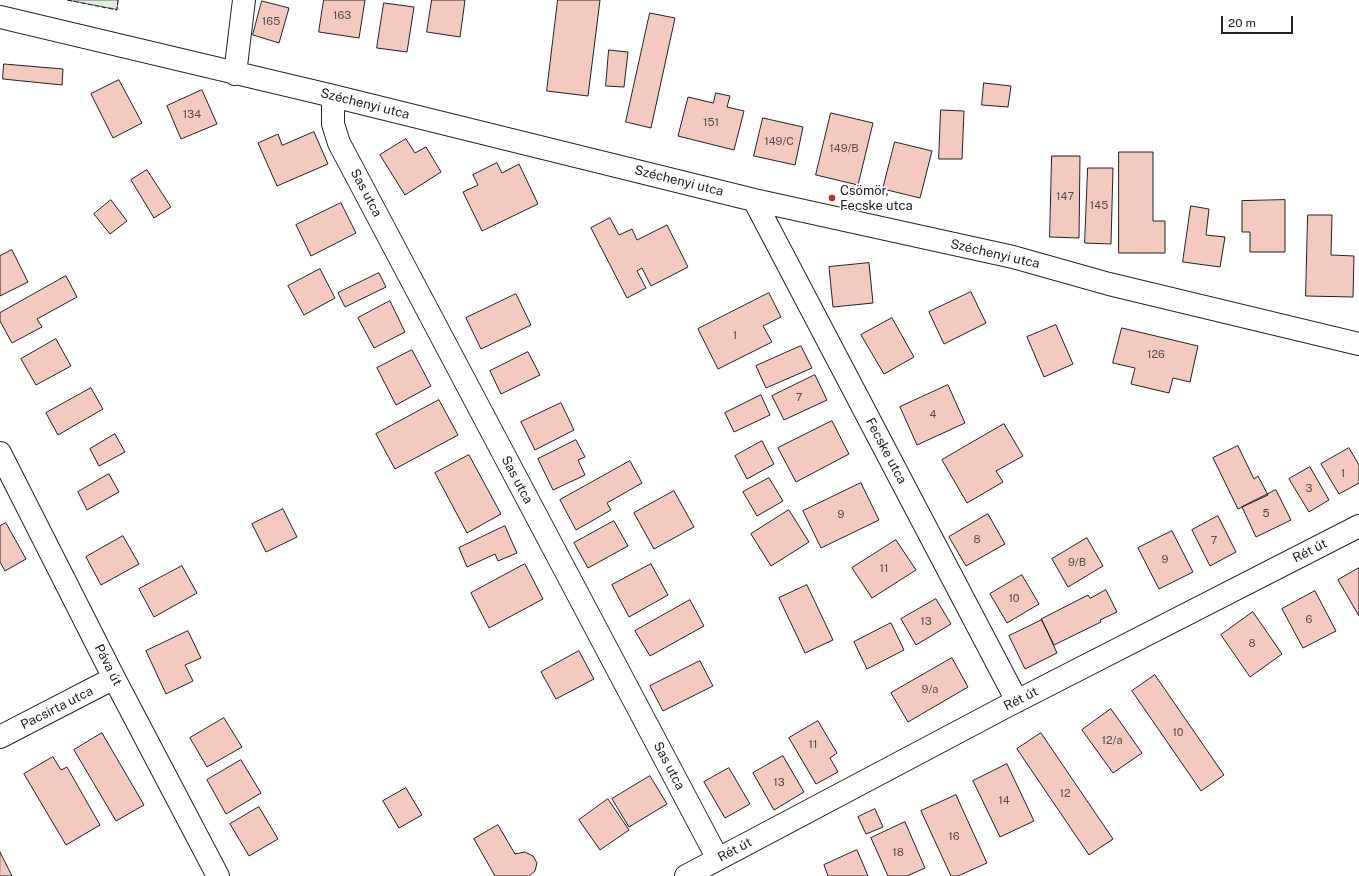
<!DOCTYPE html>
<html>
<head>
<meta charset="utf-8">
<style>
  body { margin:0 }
  #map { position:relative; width:1359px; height:876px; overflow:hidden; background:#fff; font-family:"Public Sans",sans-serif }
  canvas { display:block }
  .scale { position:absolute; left:1221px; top:16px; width:72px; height:18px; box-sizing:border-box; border:2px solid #222; border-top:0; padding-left:5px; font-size:12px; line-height:14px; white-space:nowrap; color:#222; -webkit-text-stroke:3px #fff; paint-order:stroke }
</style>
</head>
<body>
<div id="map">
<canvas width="1359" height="876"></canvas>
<div class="scale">20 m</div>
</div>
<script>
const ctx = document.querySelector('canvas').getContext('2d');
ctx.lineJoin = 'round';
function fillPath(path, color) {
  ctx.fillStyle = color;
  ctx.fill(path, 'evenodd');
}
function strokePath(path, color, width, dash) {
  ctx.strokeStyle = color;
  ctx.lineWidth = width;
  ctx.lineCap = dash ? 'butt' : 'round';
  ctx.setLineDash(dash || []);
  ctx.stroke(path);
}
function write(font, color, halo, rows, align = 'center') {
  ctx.font = font + ' "Public Sans",sans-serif';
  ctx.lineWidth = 3;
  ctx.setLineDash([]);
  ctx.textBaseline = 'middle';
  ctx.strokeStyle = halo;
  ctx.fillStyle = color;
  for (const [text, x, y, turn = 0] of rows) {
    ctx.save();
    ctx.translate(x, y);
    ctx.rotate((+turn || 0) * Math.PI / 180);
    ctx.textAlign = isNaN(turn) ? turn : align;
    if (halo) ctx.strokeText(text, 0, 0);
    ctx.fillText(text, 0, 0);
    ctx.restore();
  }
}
const green = new Path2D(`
  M 68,0 L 118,0 L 117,9 Z`);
const building = new Path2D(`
  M 324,0 L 365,0 L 359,38 L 319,32 Z
  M 432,0 L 465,0 L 460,37 L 427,32 Z
  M 558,0 L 600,0 L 588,96 L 547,91 Z
  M 262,1 L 289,8 L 279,43 L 253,35 Z
  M 384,3 L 414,7 L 407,52 L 377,48 Z
  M 650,13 L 675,18 L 651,128 L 626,122 Z
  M 609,50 L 628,52 L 624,87 L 606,86 Z
  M 4,64 L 63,69 L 62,85 L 3,79 Z
  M 119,80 L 142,123 L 113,138 L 91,94 Z
  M 984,83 L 1011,86 L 1008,107 L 982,105 Z
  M 202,90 L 217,124 L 181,139 L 167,106 Z
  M 716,93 L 730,96 L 727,107 L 744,111 L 734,150 L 678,136 L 688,97 L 713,103 Z
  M 941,110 L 964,111 L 962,159 L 939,159 Z
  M 831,113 L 873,123 L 858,185 L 816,175 Z
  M 763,118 L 803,127 L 795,165 L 754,156 Z
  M 314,132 L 328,164 L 277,186 L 258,143 L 278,134 L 282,145 Z
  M 406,139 L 415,153 L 426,147 L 441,172 L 405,195 L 380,155 Z
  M 895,142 L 932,151 L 920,198 L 883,189 Z
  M 1119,152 L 1153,152 L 1153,221 L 1165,221 L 1165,253 L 1119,253 Z
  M 1052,156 L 1080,156 L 1079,238 L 1050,237 Z
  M 497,163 L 502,173 L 519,164 L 538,204 L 482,231 L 463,192 L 478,185 L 473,175 Z
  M 1088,168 L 1113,168 L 1111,244 L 1085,243 Z
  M 147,170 L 171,207 L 154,218 L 131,180 Z
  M 111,200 L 127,221 L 110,234 L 94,214 Z
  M 1285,200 L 1285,252 L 1250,252 L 1250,232 L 1242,232 L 1242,201 Z
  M 341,203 L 356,233 L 311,256 L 296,225 Z
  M 1191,206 L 1209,209 L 1206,235 L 1225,237 L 1220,267 L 1183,262 Z
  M 1308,215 L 1332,215 L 1331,255 L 1354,256 L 1353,297 L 1306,296 Z
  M 610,218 L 619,235 L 632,229 L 637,240 L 667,225 L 688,267 L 651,286 L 642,268 L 637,271 L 646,288 L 627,298 L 591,228 Z
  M 12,250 L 28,282 L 0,296 L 0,256 Z
  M 869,263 L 873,303 L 833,307 L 829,267 Z
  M 320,269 L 335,298 L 304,315 L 288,286 Z
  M 379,273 L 386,287 L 345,307 L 338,293 Z
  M 66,276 L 77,297 L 37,319 L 42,327 L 12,343 L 0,321 L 0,313 Z
  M 971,292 L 986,323 L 944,344 L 929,312 Z
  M 769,293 L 781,317 L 763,326 L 772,342 L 718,369 L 698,329 Z
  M 516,294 L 531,325 L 481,349 L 466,318 Z
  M 390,301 L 405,332 L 374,348 L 358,318 Z
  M 892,318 L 914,357 L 884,374 L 861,335 Z
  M 1056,325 L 1073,364 L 1044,377 L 1027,337 Z
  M 1122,328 L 1198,346 L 1190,382 L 1173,378 L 1169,393 L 1131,384 L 1135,368 L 1113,363 Z
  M 56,339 L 71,366 L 36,385 L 21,359 Z
  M 801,346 L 812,368 L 766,388 L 756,366 Z
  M 412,350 L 431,386 L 396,405 L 377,368 Z
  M 528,352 L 540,375 L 501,394 L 490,371 Z
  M 815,375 L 827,400 L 784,420 L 772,396 Z
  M 948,385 L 965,423 L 917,445 L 900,407 Z
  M 91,388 L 103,409 L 58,435 L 46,413 Z
  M 761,395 L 770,415 L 734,432 L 725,413 Z
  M 439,400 L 458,435 L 395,469 L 376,434 Z
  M 561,403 L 574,430 L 535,450 L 521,422 Z
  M 832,421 L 849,454 L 796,482 L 778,448 Z
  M 1004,424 L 1023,456 L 996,471 L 1003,482 L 967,503 L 942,460 Z
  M 115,434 L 125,452 L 99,466 L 90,449 Z
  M 576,440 L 585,457 L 578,460 L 585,475 L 553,490 L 538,459 Z
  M 762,441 L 774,464 L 747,479 L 735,456 Z
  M 1238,446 L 1254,479 L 1258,476 L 1268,495 L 1238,509 L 1213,458 Z
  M 1349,448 L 1359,465 L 1359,483 L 1339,494 L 1321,464 Z
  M 469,455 L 501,514 L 467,533 L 435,473 Z
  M 630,461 L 642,483 L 607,503 L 611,510 L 576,530 L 560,500 Z
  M 1310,467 L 1329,500 L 1309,512 L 1289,479 Z
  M 109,474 L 119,492 L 87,510 L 78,492 Z
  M 769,478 L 783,501 L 757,516 L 743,492 Z
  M 861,483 L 879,520 L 821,548 L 803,511 Z
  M 1276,490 L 1291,520 L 1256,537 L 1242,507 Z
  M 674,491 L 694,527 L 654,549 L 634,513 Z
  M 283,509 L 297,537 L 266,552 L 252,524 Z
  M 789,510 L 809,542 L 771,566 L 751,534 Z
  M 988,514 L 1005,544 L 966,566 L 949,537 Z
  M 1218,516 L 1236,552 L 1210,566 L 1192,530 Z
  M 614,521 L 628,546 L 588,568 L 574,543 Z
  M 6,523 L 26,559 L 5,571 L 0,562 L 0,526 Z
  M 505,526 L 517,553 L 498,561 L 495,554 L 467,567 L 459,548 Z
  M 1172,531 L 1193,572 L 1159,589 L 1138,548 Z
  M 123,536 L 139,564 L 101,585 L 86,557 Z
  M 1087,538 L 1103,566 L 1068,587 L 1052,559 Z
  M 896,540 L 916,570 L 872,598 L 852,568 Z
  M 525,564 L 543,599 L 489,628 L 471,593 Z
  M 651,564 L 668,595 L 629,617 L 612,585 Z
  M 182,566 L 197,593 L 154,617 L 139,589 Z
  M 1359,568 L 1359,616 L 1338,580 Z
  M 1022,575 L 1039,604 L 1007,623 L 990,594 Z
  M 807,585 L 833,640 L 805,653 L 779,598 Z
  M 1106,590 L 1117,612 L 1100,620 L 1101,622 L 1054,645 L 1041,619 L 1088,595 L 1090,598 Z
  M 1315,591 L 1336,631 L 1303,648 L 1282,609 Z
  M 936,599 L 951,624 L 916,645 L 901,619 Z
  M 690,600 L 704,626 L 650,656 L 635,631 Z
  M 1253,612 L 1282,654 L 1250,677 L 1221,635 Z
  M 1042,620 L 1057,653 L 1025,669 L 1009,636 Z
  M 891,623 L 904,650 L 867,669 L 854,642 Z
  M 188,631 L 201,658 L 185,665 L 193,681 L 166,694 L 146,651 Z
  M 579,651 L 594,679 L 556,699 L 541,672 Z
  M 952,658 L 968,687 L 908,722 L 891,693 Z
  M 700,661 L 713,686 L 663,711 L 650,686 Z
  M 1155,675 L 1224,775 L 1201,791 L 1132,691 Z
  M 1111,709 L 1142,753 L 1113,773 L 1082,730 Z
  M 224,718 L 242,747 L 207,767 L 190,738 Z
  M 818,721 L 837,753 L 830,758 L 838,772 L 816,784 L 789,738 Z
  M 102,733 L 144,805 L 116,821 L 74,750 Z
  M 1041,733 L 1113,839 L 1089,855 L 1017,749 Z
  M 783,756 L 804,792 L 774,810 L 753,773 Z
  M 53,757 L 61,770 L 67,767 L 100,825 L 66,845 L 24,774 Z
  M 241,760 L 261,793 L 226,814 L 207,780 Z
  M 1007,764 L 1034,821 L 1000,837 L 973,781 Z
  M 729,768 L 750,804 L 725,818 L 704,782 Z
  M 650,776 L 667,804 L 629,827 L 612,799 Z
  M 406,788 L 422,815 L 399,828 L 383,801 Z
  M 956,795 L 987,863 L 958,876 L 951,876 L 921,811 Z
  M 608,799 L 629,830 L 600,850 L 579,820 Z
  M 259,807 L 278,839 L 249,856 L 230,824 Z
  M 875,809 L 883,827 L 866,834 L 858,817 Z
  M 905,822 L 925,868 L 907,876 L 888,876 L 871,838 Z
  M 498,825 L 515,854 L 525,852 L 533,856 L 537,863 L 535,871 L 529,876 L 495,876 L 474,839 Z
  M 857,850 L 868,876 L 828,876 L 824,865 Z
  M 0,852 L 12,876 L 0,876 Z`);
const minor = new Path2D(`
  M 0,17 L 333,96 L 754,200 L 1013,257 L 1109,284 L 1359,344
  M 235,74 L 244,0
  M 333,96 L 333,124 L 339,143 L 718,859
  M 754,200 L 1017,701
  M 0,453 L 114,678 L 218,876
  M 0,737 L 114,678
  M 686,876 L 1007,706 L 1359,526`);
const fence = new Path2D(`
  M 67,0 L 117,10 L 118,0`);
const markers = [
  [832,198,4,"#c62828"]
];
const numberNames = [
  ["163",342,16],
  ["165",271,22],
  ["134",192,115],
  ["151",711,123],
  ["149/C",779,142],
  ["149/B",844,149],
  ["147",1065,197],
  ["145",1099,206],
  ["1",735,336],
  ["126",1156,355],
  ["7",799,398],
  ["4",933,415],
  ["1",1343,474],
  ["3",1309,489],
  ["5",1266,514],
  ["9",841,515],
  ["8",977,540],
  ["7",1214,541],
  ["9",1165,560],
  ["9/B",1077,563],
  ["11",884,569],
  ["10",1014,599],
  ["6",1309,620],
  ["13",926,622],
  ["8",1252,644],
  ["9/a",930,690],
  ["10",1178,733],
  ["12/a",1112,741],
  ["11",813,745],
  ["13",779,783],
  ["12",1065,794],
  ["14",1004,801],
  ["16",954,837],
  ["18",898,853]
];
const streetNames = [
  ["Széchenyi utca",365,104,14],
  ["Széchenyi utca",679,181,14],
  ["Sas utca",366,193,62],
  ["Széchenyi utca",995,254,13],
  ["Fecske utca",886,451,62],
  ["Sas utca",517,480,62],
  ["Rét út",1310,551,-27],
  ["Páva út",108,665,63],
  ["Rét út",1021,699,-27],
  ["Pacsirta utca",57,708,-27],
  ["Sas utca",669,766,62],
  ["Rét út",735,850,-28]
];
const poiNames = [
  ["Csömör,",840,191],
  ["Fecske utca",840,206]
];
fillPath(green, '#e0efe3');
strokePath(green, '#6f6f6f', 1);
fillPath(building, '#f3c9c0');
strokePath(building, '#222', 1);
strokePath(minor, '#222', 24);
strokePath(minor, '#fff', 22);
strokePath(fence, '#222', 1, [5, 2]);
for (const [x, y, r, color] of markers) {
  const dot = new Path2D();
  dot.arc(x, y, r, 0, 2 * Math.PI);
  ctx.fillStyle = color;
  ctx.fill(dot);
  strokePath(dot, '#fff', 1.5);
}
write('11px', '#564c4a', null, numberNames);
write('13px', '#222', '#fff', streetNames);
write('13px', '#222', '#fff', poiNames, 'left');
</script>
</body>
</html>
